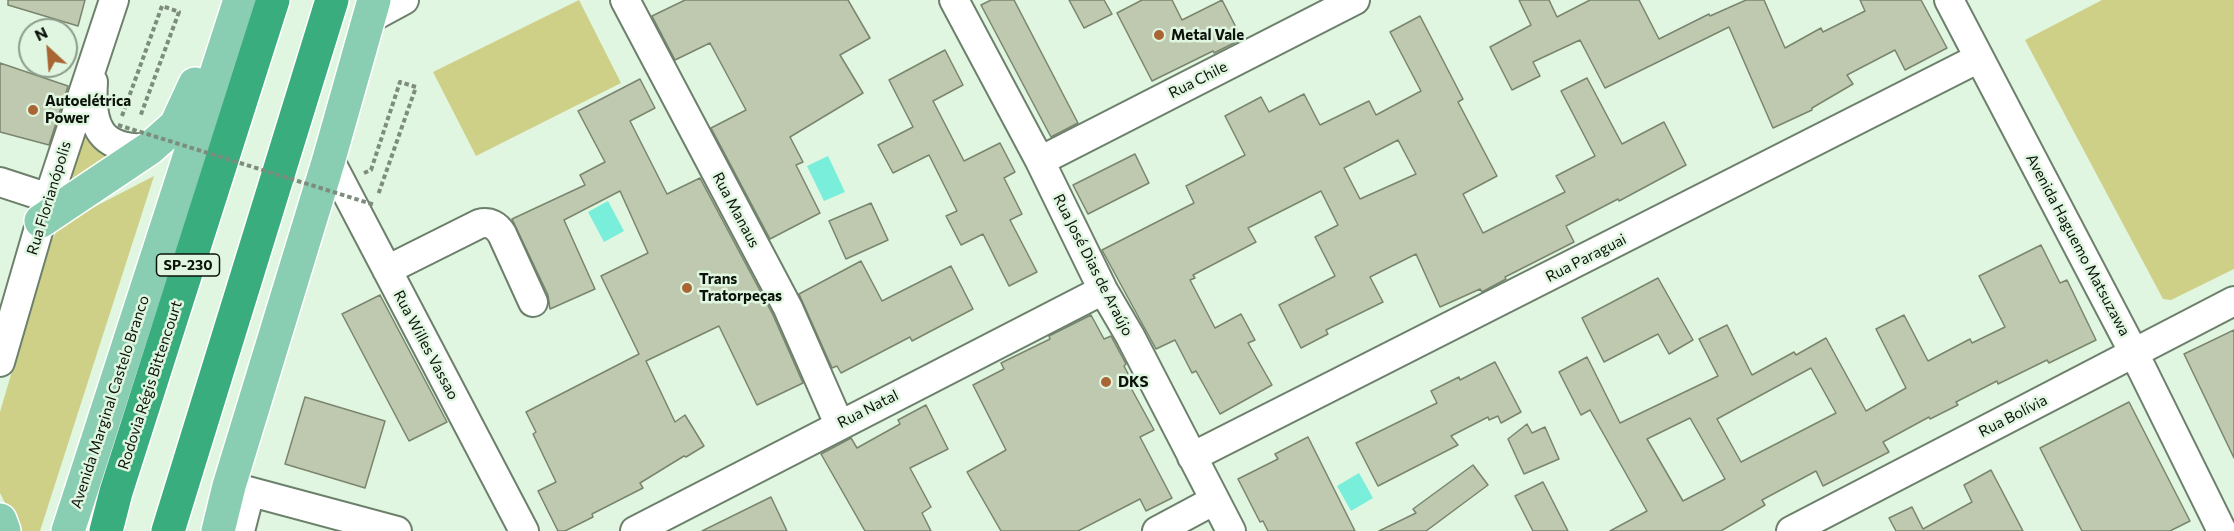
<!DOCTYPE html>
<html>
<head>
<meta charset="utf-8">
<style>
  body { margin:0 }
  #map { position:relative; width:2234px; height:531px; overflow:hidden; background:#e0f6e0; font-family:Commissioner,sans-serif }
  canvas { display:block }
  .north { position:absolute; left:18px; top:18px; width:60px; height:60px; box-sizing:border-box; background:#e0f6e0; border:2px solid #8b9b8b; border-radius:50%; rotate:334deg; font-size:16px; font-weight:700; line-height:24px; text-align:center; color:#0b130b }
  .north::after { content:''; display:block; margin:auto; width:21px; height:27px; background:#a96634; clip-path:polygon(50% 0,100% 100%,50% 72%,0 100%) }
</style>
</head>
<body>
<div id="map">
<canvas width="2234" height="531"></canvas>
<div class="north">N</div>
</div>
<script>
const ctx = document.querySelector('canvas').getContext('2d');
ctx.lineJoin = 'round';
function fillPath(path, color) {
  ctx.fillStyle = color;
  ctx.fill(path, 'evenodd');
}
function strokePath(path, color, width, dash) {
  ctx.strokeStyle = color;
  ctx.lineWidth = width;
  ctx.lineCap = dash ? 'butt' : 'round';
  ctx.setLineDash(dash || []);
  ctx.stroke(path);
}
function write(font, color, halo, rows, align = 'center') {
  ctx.font = font + ' Commissioner,sans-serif';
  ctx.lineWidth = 5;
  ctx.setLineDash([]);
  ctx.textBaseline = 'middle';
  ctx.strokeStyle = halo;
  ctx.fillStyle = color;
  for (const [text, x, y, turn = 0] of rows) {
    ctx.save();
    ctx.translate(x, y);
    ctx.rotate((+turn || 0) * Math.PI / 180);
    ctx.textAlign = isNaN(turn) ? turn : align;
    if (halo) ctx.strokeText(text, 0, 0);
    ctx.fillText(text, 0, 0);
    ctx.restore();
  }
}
const green = new Path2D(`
  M 579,0 L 621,83 L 476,156 L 433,72 Z
  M 2102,0 L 2234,0 L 2234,269 L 2171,300 L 2163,299 L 2025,40 Z
  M 87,120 L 133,155 L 56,188 Z
  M 154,176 L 40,531 L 19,531 L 0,493 L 0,412 L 49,245 L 57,231 L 69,220 Z`);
const water = new Path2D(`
  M 828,156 L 845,192 L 824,201 L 807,166 Z
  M 608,201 L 624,231 L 604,242 L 588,212 Z
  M 1359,473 L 1373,498 L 1351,511 L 1337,486 Z`);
const building = new Path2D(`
  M 8,0 L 85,0 L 78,26 L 8,5 Z
  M 685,0 L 848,0 L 870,38 L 840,55 L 863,93 L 790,137 L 803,162 L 796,165 L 820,213 L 770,239 L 711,128 L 746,110 L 710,43 L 675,60 L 652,16 Z
  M 991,0 L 1014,0 L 1078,123 L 1051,137 L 981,5 Z
  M 1069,0 L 1104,0 L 1112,14 L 1084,28 Z
  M 1142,0 L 1172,0 L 1182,20 L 1222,0 L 1242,39 L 1214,53 L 1213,51 L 1152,81 L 1117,13 Z
  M 1519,0 L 1549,0 L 1557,17 L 1590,0 L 1639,0 L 1659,39 L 1709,14 L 1710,16 L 1746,0 L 1764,0 L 1785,48 L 1821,28 L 1823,32 L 1865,11 L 1860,0 L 1921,0 L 1947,48 L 1905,70 L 1895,50 L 1847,75 L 1853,84 L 1812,108 L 1812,110 L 1773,128 L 1729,27 L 1605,88 L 1580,40 L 1533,62 L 1540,76 L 1512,90 L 1490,47 L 1531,25 Z
  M 1420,16 L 1463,99 L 1458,102 L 1497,176 L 1463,194 L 1483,233 L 1565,192 L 1556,176 L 1595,156 L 1561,91 L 1587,78 L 1622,144 L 1664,122 L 1686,165 L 1619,201 L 1618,199 L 1566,226 L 1574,242 L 1505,277 L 1506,279 L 1482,292 L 1480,289 L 1440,307 L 1416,254 L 1370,277 L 1383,302 L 1326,330 L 1328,334 L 1301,348 L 1279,305 L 1335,276 L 1315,237 L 1338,225 L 1321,191 L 1248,228 L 1256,242 L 1193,275 L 1195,278 L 1190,280 L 1215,328 L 1241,314 L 1255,340 L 1248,343 L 1272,385 L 1220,414 L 1196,371 L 1192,373 L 1175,340 L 1156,349 L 1102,250 L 1194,203 L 1186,186 L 1245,155 L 1225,116 L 1261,97 L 1269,112 L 1304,94 L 1320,125 L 1369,101 L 1376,115 L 1421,91 L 1390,32 ZM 1398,140 L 1416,174 L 1360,199 L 1344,168 Z
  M 945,50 L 963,85 L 933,101 L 964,161 L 1000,143 L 1015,172 L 1004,178 L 1022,214 L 1010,220 L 1037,272 L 1009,286 L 983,234 L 961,245 L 946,216 L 957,211 L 929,155 L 893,173 L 878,145 L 913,127 L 889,80 Z
  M 0,63 L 68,86 L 49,145 L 0,132 Z
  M 640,79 L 655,108 L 630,121 L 667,194 L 700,178 L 773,315 L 803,383 L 757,405 L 719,326 L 646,361 L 675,422 L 685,415 L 704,446 L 686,457 L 684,456 L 640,483 L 643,488 L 592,514 L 593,517 L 565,531 L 558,531 L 538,491 L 556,482 L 533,434 L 536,432 L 526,412 L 639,354 L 601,276 L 648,253 L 620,191 L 564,220 L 595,289 L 550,309 L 548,295 L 512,219 L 585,185 L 580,175 L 605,162 L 578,111 Z
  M 1135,154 L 1149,183 L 1088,214 L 1073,185 Z
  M 871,203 L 888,240 L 846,259 L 829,221 Z
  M 2041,245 L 2060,283 L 2067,280 L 2096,340 L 2049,363 L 2047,360 L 1998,384 L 1997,381 L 1956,402 L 1958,405 L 1930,419 L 1929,417 L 1883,442 L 1889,452 L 1823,486 L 1816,471 L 1762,500 L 1765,505 L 1721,531 L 1610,531 L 1647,511 L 1590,410 L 1581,415 L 1559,372 L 1587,357 L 1620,423 L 1718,376 L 1699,339 L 1727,325 L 1752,375 L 1794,352 L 1796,355 L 1826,338 L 1866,411 L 1906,388 L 1876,329 L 1904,315 L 1928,361 L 1970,339 L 1972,343 L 2005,327 L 1979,276 ZM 1811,368 L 1836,413 L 1741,462 L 1717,419 ZM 1690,418 L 1725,479 L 1683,501 L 1647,439 Z
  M 861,261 L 882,301 L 951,266 L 973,309 L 912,341 L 910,337 L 841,373 L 837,366 L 832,368 L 799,294 Z
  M 1658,278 L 1693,340 L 1669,354 L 1658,334 L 1604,362 L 1582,318 Z
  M 380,295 L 447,422 L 409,441 L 342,314 Z
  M 1091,315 L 1104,339 L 1111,336 L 1126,364 L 1124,366 L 1135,387 L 1131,388 L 1154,430 L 1140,437 L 1172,498 L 1146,511 L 1140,499 L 1078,531 L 1001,531 L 967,472 L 1006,450 L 973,385 L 1004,369 L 1001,363 L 1050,339 L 1049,336 Z
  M 2234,330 L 2234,458 L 2184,354 Z
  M 1495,362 L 1521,412 L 1501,423 L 1498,416 L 1489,420 L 1488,417 L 1451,436 L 1458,445 L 1378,486 L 1356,443 L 1437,403 L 1431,391 L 1459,377 L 1460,380 Z
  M 305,397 L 385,421 L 365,488 L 285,464 Z
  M 2129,402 L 2190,521 L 2170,531 L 2082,531 L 2040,448 Z
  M 926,405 L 948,449 L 910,468 L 931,507 L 922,513 L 931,531 L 865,531 L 821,454 L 851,438 L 857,448 L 900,424 L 898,420 Z
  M 1527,424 L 1532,433 L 1545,427 L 1559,459 L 1524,474 L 1508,439 Z
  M 1308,437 L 1355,531 L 1268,531 L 1263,521 L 1260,522 L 1238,479 L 1278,459 L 1275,454 Z
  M 1473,465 L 1488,485 L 1426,531 L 1379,531 L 1416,513 L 1413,509 Z
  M 1991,470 L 2023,531 L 1896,531 L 1889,518 L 1912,507 L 1923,529 L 1972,502 L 1964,485 Z
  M 1543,482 L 1568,531 L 1533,531 L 1515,496 Z
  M 771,497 L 787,531 L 702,531 Z`);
const path = new Path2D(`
  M 122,116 L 162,6 L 179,12 L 140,117
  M 364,173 L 371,170 L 400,82 L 416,87 L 378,195`);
const minor = new Path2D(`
  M 625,0 L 788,308 L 839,424
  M 954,0 L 1040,161 L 1103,290 L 1130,336 L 1231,531
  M 1949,0 L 2134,353 L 2222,531
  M 367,20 L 404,0
  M 93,82 C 90,127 100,151 150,148
  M 329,159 L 524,531
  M 1040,161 L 1355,0
  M 0,182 L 49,198
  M 387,270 L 479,224 C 490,221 497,226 502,234 L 533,302
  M 0,362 L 41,221 L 114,0
  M 1192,457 L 1979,58
  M 229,486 L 397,531
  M 240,531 L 250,492
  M 635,531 L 1103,290
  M 1157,531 L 1215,500
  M 1791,531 L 2234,301`);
const major = new Path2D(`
  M 41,221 L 150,148 L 176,125 L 195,84
  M 0,520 L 4,531
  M 68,531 L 240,0
  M 218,531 L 229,486 L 329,159 L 374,0`);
const highway = new Path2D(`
  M 106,531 L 116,492 L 273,0
  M 168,531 L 332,0`);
const pathBridge = new Path2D(`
  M 118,125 L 375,205`);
const markers = [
  [1159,35,6,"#a96634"],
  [33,110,6,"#a96634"],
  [687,288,6,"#a96634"],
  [1106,382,6,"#a96634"]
];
const shields = [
  [188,265,63]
];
const shieldNames = [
  ["SP-230",188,265]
];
const poiNames = [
  ["Metal Vale",1171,35],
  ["Autoelétrica",45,101],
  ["Power",45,118],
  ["Trans",699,279],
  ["Tratorpeças",699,296],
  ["DKS",1118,382]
];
const streetNames = [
  ["Rua Chile",1198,80,-27],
  ["Rua Florianópolis",49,198,-73],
  ["Rua Manaus",736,210,62],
  ["Avenida Haguemo Matsuzawa",2078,245,62],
  ["Rua Paraguai",1586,258,-27],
  ["Rua José Dias de Araújo",1093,265,63],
  ["Rua Willes Vassao",426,345,62],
  ["Rodovia Régis Bittencourt",150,385,-72],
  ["Avenida Marginal Castelo Branco",110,402,-72],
  ["Rua Natal",868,409,-27],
  ["Rua Bolívia",2013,416,-27]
];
fillPath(green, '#cfd088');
fillPath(water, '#79efdb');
fillPath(building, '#bec9b0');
strokePath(building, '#7a856d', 1.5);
strokePath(minor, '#6c806c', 32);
strokePath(major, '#fff', 36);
strokePath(highway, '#fff', 36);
strokePath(path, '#7d8c7d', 4, [4.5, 3]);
strokePath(minor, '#fff', 28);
strokePath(major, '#89ceb2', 33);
strokePath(highway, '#3aad7f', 33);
strokePath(pathBridge, '#7d8c7d', 4, [4.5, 3]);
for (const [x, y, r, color] of markers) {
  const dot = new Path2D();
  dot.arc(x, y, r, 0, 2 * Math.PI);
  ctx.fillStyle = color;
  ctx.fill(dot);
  strokePath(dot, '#e0f6e0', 2);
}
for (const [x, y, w] of shields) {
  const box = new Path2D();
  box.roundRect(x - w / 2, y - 11, w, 22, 4.5);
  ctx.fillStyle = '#e0f6e0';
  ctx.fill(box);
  strokePath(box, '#0b130b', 1.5);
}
write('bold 14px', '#0b130b', null, shieldNames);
write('bold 15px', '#0b130b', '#e0f6e0', poiNames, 'left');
write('15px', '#0b130b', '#e0f6e0', streetNames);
</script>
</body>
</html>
